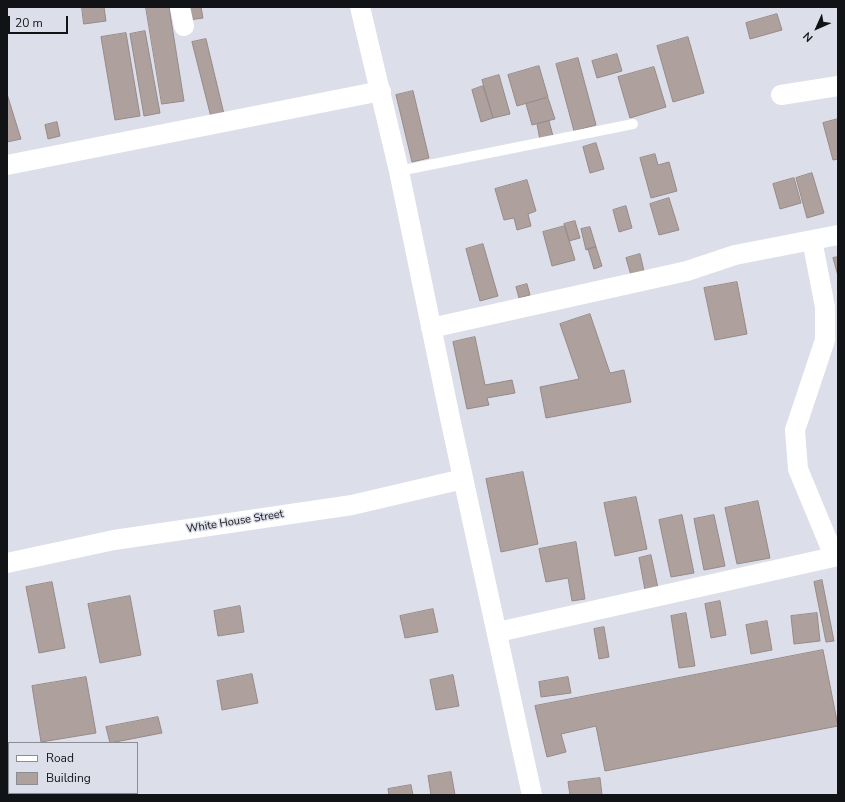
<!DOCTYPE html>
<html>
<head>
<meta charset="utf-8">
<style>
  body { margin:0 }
  #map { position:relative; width:845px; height:802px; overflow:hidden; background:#dcdee9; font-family:"Nunito Sans",sans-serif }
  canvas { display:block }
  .frame { position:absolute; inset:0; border:8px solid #121317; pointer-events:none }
  .legend { position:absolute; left:8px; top:742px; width:130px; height:52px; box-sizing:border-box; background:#dcdee9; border:1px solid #8b8d95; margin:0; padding:5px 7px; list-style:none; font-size:12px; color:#121317 }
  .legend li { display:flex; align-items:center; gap:8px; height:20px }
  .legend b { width:20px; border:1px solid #8b8d95 }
  .north { position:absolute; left:797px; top:8px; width:40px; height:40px; -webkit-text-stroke:3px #dcdee9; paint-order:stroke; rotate:225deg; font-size:11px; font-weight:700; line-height:16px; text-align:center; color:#121317 }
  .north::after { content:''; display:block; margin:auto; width:14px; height:18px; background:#121317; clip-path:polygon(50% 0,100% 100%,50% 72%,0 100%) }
  .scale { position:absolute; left:8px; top:16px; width:60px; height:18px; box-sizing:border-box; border:2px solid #121317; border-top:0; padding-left:5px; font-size:12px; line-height:14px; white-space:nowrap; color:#121317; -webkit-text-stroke:3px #dcdee9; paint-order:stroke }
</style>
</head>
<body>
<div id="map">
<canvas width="845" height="802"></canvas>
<div class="frame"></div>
<ul class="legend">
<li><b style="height:5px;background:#fff"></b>Road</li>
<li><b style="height:11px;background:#ada09d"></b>Building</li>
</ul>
<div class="north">N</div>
<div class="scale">20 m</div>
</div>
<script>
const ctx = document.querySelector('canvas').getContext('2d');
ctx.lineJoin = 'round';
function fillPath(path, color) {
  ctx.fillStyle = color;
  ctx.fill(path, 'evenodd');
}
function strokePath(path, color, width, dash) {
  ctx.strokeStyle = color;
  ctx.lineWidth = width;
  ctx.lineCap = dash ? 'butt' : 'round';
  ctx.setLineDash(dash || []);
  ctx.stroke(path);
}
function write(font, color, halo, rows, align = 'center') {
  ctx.font = font + ' "Nunito Sans",sans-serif';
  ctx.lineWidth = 3;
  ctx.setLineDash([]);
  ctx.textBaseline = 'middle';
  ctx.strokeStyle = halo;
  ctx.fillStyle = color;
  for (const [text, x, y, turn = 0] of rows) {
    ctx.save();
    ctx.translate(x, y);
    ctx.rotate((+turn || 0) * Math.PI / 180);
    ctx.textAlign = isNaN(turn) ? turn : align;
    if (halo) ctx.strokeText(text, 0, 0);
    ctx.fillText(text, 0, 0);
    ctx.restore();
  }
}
const building = new Path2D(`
  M 82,7 L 104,7 L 106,21 L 84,24 Z
  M 146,7 L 169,7 L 184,101 L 162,104 Z
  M 187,7 L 201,7 L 203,18 L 189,20 Z
  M 777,14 L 782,30 L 750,39 L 746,23 Z
  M 145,31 L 160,113 L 144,116 L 130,34 Z
  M 126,33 L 140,116 L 115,120 L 101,37 Z
  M 688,37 L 704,93 L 673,102 L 657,46 Z
  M 206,39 L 224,114 L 211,117 L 192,42 Z
  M 617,54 L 622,71 L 597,78 L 592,61 Z
  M 578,58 L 596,125 L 574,131 L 556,64 Z
  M 539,66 L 548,97 L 517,106 L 508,75 Z
  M 654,67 L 666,107 L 630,118 L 618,77 Z
  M 499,75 L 510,114 L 493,118 L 482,80 Z
  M 483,86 L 493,118 L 481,122 L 472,90 Z
  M 413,91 L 429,158 L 412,162 L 396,95 Z
  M 7,94 L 21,139 L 7,142 Z
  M 548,98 L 555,119 L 532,125 L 526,104 Z
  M 838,119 L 838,159 L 833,160 L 823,123 Z
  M 549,121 L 553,136 L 540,140 L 537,124 Z
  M 57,122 L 60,136 L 48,139 L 45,125 Z
  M 596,143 L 604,169 L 590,173 L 583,147 Z
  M 655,154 L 658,165 L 669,162 L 677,191 L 651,198 L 640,158 Z
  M 812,173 L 824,213 L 807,218 L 796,178 Z
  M 794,178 L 801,203 L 780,209 L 773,184 Z
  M 527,180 L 536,211 L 528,214 L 531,226 L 517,230 L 514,218 L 504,220 L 495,189 Z
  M 669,198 L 679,230 L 659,235 L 650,204 Z
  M 626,206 L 632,228 L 619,232 L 613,210 Z
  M 575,221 L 580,238 L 569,241 L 564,224 Z
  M 565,226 L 575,260 L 552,266 L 543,232 Z
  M 590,227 L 596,247 L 586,250 L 581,229 Z
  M 483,244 L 498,296 L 480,301 L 466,249 Z
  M 596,247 L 602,266 L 594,269 L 588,249 Z
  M 640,254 L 644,271 L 631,275 L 626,258 Z
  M 838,257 L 838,276 L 833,258 Z
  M 737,282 L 747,334 L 715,340 L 704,288 Z
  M 527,284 L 530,295 L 519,298 L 516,287 Z
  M 590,314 L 610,373 L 624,370 L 631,402 L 546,418 L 540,387 L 579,379 L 560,324 Z
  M 475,337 L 485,385 L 512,380 L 515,393 L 487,398 L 489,405 L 467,409 L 453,342 Z
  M 523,472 L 538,544 L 501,552 L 486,479 Z
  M 636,497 L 647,549 L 615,556 L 604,503 Z
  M 758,501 L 770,558 L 737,564 L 725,508 Z
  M 682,515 L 694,573 L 671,577 L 659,520 Z
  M 714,515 L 725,566 L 704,570 L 694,519 Z
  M 576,542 L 585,599 L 572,601 L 568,578 L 546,582 L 539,549 Z
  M 651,555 L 658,588 L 645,590 L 639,558 Z
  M 822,580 L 834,641 L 826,642 L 814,582 Z
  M 52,582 L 65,648 L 39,653 L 26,587 Z
  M 130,596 L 141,655 L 100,663 L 88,604 Z
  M 720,601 L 726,635 L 711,638 L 705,604 Z
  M 240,606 L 244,632 L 218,636 L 214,611 Z
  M 433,609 L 438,632 L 405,638 L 400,616 Z
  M 686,613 L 695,666 L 679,668 L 671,616 Z
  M 817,613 L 820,641 L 794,644 L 791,616 Z
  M 767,621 L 772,650 L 751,654 L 746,625 Z
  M 604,627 L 609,657 L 599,659 L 594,629 Z
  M 823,650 L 838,726 L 605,771 L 596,726 L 561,734 L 566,752 L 547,757 L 535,706 Z
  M 252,674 L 258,703 L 222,710 L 217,681 Z
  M 453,675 L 459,706 L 436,710 L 430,680 Z
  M 86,677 L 96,733 L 41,742 L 32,686 Z
  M 568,677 L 571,693 L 541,697 L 539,682 Z
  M 158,717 L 162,733 L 110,743 L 106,727 Z
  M 7,771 L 9,771 L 9,793 L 20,793 L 20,795 L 7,795 Z
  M 451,772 L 455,795 L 431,795 L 428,776 Z
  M 600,778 L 602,795 L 570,795 L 568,782 Z
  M 411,785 L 413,795 L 389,795 L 388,789 Z`);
const service = new Path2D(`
  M 399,171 L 633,124`);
const minor = new Path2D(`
  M 180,7 L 184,26
  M 360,7 L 399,171 L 450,418 L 532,795
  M 781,95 L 838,86
  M 7,165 L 381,91
  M 812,240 L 825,307 L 825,340 L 795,430 L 798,469 L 834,556
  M 431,328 L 687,271 L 735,255 L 838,235
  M 7,563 L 114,540 L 352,505 L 463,479
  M 498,632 L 838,556`);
const streetNames = [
  ["White House Street",235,522,-9]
];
fillPath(building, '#ada09d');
strokePath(building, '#978a88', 1);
strokePath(service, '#fff', 10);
strokePath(minor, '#fff', 20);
write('11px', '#121317', '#dcdee9', streetNames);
</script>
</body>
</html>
